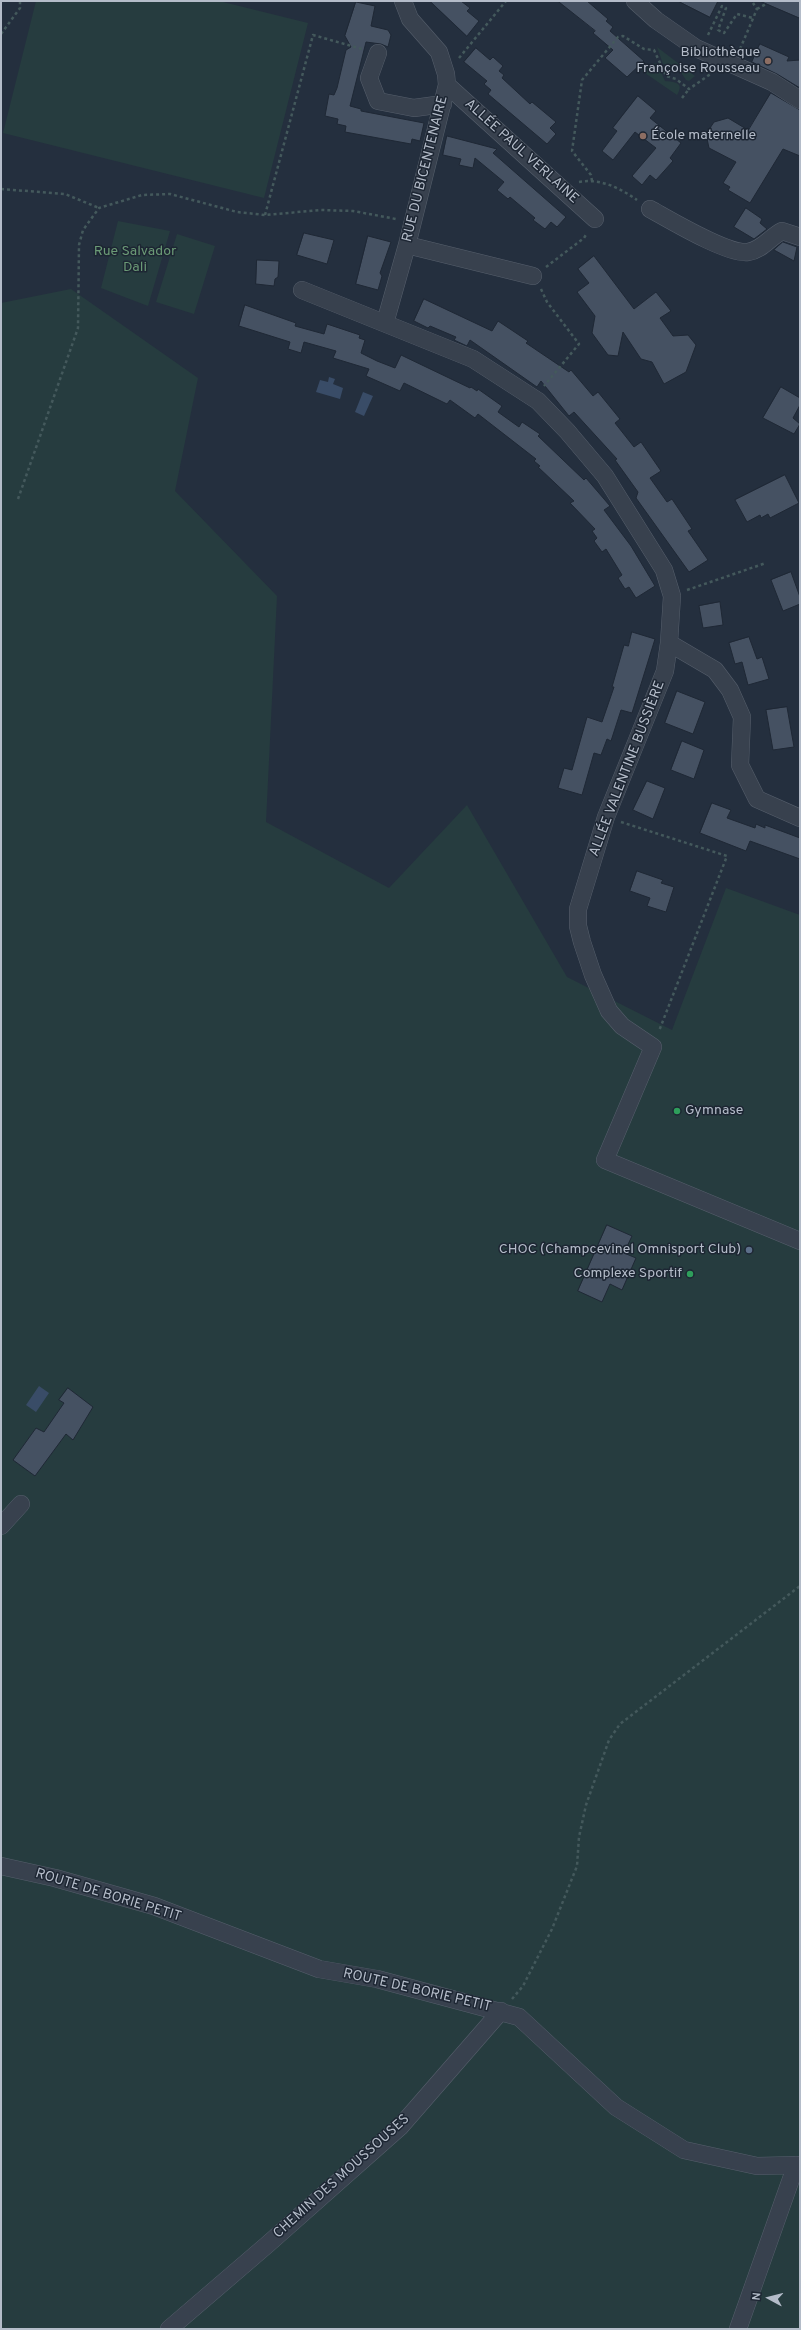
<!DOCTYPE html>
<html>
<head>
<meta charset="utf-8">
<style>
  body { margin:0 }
  #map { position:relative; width:801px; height:2330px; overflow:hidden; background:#242f3e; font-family:Overpass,sans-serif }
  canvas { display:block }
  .frame { position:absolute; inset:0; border:2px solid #b4bcc9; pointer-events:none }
  .north { position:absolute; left:749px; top:2278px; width:40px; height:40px; -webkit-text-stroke:3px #1d2633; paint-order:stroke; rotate:277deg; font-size:11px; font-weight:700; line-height:16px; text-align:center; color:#b4bcc9 }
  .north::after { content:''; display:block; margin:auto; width:14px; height:18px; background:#b4bcc9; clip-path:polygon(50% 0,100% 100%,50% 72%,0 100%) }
</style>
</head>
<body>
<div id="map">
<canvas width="801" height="2330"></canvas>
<div class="frame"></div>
<div class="north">N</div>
</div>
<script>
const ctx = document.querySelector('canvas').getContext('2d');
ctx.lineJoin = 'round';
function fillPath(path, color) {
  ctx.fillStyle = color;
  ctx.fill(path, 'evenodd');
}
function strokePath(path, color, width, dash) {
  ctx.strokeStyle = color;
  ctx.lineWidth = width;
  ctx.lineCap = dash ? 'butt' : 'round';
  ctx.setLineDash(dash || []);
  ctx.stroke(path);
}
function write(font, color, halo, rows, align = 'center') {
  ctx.font = font + ' Overpass,sans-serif';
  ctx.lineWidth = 3;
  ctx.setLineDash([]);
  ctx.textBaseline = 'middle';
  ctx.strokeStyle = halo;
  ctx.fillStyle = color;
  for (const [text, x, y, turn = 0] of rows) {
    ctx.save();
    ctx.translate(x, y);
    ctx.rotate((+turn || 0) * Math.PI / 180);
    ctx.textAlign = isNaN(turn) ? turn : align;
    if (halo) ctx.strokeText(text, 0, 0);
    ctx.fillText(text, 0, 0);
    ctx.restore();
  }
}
const green = new Path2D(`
  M 36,1 L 219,1 L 308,23 L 264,198 L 3,133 Z
  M 657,47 L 695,76 L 689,81 L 686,80 L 676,65 L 663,64 Z
  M 657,63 L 665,81 C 674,82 685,82 677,95 L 642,71 L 647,65 Z
  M 118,221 L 170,231 L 148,306 L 101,288 Z
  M 177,234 L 215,246 L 194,314 L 156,302 Z
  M 71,289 L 198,378 L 175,491 L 277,596 L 266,822 L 389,888 L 467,805 L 567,977 L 672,1030 L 726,888 L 800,915 L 800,2329 L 1,2329 L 1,303 Z`);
const water = new Path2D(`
  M 329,377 L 335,379 L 333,384 L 343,388 L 340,399 L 316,392 L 320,380 L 328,382 Z
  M 363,392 L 373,396 L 364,416 L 355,412 Z
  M 39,1386 L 49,1393 L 36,1412 L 26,1405 Z`);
const building = new Path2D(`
  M 430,1 L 461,1 L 470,8 L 467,11 L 479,21 L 467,36 Z
  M 558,1 L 587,1 L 608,19 L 606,21 L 613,27 L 610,31 L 644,61 L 627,77 L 605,58 L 613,50 L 593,33 L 595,31 Z
  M 678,1 L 718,1 L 710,17 Z
  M 760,1 L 800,1 L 800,18 Z
  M 356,2 L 375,6 L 371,26 L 388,30 L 391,35 L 388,47 L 381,44 L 366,42 L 350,106 L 361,109 L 361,111 L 424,123 L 420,141 L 412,139 L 411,144 L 345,132 L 346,126 L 337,124 L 338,119 L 325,116 L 329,94 L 334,95 L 337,88 L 346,50 L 351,47 L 345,36 Z
  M 760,44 L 789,57 L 787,61 L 800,60 L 800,88 L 777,74 L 752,62 Z
  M 476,48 L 490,60 L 493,57 L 503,66 L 499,71 L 504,75 L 502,78 L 530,104 L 532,102 L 556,122 L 550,128 L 556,134 L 547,144 L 488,94 L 491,90 L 484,84 L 487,81 L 464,62 Z
  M 771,93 L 800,110 L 800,156 L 783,149 L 750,203 L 728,190 L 730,187 L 723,183 L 736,162 L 709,148 L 706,134 L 714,122 L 728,118 L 748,130 Z
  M 638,96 L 656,111 L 650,118 L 681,143 L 670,158 L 673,161 L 656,180 L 650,175 L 642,185 L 632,176 L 656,148 L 635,132 L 613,160 L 602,151 L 617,131 L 613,128 Z
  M 447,136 L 497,149 L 493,153 L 566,217 L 557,227 L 551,222 L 545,229 L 533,220 L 535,218 L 510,197 L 508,199 L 497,190 L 504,182 L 475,158 L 473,168 L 459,165 L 461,159 L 443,155 Z
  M 746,208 L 762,219 L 760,223 L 767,229 L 754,239 L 734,227 Z
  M 304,233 L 334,240 L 327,264 L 297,255 Z
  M 368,236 L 391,242 L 380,273 L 382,276 L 378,290 L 356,284 Z
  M 783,242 L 797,247 L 794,261 L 774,250 Z
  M 594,256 L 634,309 L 656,292 L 671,311 L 660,318 L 673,336 L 688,335 L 696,345 L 686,372 L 664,384 L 652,362 L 641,359 L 623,332 L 618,356 L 608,355 L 592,333 L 595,316 L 577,292 L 589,283 L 578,269 Z
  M 257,260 L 279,261 L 278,277 L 275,279 L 274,286 L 256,284 Z
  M 424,299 L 492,331 L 498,321 L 528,341 L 526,343 L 569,372 L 571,370 L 593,396 L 598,392 L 620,419 L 615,423 L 634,447 L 641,442 L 661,471 L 650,478 L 667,502 L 672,499 L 692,529 L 688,531 L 708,560 L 689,572 L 636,498 L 638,492 L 615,460 L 617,459 L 574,412 L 569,416 L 541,381 L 537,387 L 470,340 L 467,346 L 454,340 L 456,337 L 430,326 L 428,328 L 414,321 Z
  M 245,305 L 296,323 L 295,326 L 324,334 L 327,324 L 360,335 L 359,338 L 365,340 L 361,353 L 377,361 L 395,368 L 401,355 L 470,388 L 471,387 L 477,391 L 478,389 L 502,406 L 498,412 L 519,427 L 522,422 L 540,434 L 538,436 L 584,480 L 586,478 L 610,506 L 604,510 L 631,546 L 655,586 L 636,598 L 629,587 L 625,589 L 618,578 L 622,575 L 606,549 L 602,552 L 594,541 L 597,538 L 592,531 L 595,529 L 570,503 L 574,501 L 538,467 L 540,466 L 534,461 L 536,459 L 478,414 L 475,418 L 450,400 L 447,404 L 404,383 L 400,391 L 366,376 L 369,369 L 333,358 L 336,351 L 304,342 L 301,353 L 288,349 L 290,342 L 239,326 Z
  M 781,387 L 800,398 L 800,405 L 793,418 L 800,424 L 794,434 L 763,418 Z
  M 785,475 L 799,503 L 770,518 L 768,514 L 761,518 L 760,515 L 747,522 L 735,500 Z
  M 791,572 L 800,597 L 800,604 L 783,611 L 771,580 Z
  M 720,602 L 723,625 L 703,628 L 699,606 Z
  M 632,632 L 655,639 L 632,713 L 621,710 L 611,741 L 607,739 L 601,755 L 594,753 L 582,795 L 558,788 L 564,768 L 572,770 L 587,717 L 602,722 L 614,687 L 612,687 L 624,645 L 628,646 Z
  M 749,637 L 757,659 L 762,657 L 769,679 L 748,685 L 742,662 L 735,664 L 729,643 Z
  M 677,691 L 705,702 L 693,734 L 665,723 Z
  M 787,707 L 794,747 L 773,750 L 766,710 Z
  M 682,741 L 704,750 L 694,779 L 671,770 Z
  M 647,781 L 665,788 L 653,819 L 633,810 Z
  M 712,803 L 731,810 L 727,818 L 755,828 L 756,824 L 765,828 L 765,825 L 800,838 L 800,859 L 750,841 L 746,851 L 700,833 Z
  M 637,871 L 663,880 L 661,883 L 674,887 L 666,912 L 647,906 L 650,898 L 630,891 Z
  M 607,1225 L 632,1236 L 624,1253 L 636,1258 L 622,1290 L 610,1284 L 602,1302 L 578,1291 Z
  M 68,1388 L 93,1407 L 73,1440 L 66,1434 L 35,1476 L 13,1460 L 36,1428 L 44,1432 L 64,1403 L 59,1400 Z`);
const path = new Path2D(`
  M 757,9 L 766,4
  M 1,34 L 20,8 L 20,1
  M 708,35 L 722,6 L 726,8 L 718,30 L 724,33 L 737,14 L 753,18
  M 740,49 L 757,9 L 753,3
  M 459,58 L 506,1
  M 682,98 L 689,89
  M 592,181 L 591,175 L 572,151 L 582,80 L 618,37 L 623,36 L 644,49 L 654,50 L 666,76 L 676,79 L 689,89 L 712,73
  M 579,182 C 600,178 620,188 637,200
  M 1,189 L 65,194 L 99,208
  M 265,215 L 313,35 L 362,49
  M 546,267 L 584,238 L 587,233
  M 541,289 L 547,302 L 579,344 L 544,386
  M 18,499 L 78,328 L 79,245 L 83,230 L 99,208 L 142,195 L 170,194 L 237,212 L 265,215 L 321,210 L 353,211 L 396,219
  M 687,590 L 766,563
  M 621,822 L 727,856 L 659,1031
  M 512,1999 L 523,1986 L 552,1929 L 577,1866 L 579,1837 L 586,1805 L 609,1740 L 620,1724 L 800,1586`);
const minor = new Path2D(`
  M 635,1 L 656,20 L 696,48 L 772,82 L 800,100
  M 378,53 L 369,78 L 378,101 L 414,108 L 443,104
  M 447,85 L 595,219
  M 650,209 C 670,220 728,255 748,252 C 762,250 769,238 782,231 L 800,237
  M 407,245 L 533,276
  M 302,290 L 473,359 L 538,401 L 567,431 L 605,476 L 664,570 L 672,596 L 669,643 L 665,671 L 606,817 L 578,909 L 578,926 L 582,942 L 593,975 L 609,1011 L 622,1026 L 653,1047 L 605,1160 L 800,1241
  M 385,323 L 407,245 L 447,85 L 446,74 L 439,52 L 410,19 L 403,1
  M 669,643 L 715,670 L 730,690 L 742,717 L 740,765 L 757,799 L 800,818
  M 1,1526 L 21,1504
  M 1,1866 L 55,1878 L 154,1906 L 319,1969 L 377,1979 L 519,2017 L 616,2107 L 684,2150 L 757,2166 L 800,2165
  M 169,2329 L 268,2244 L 400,2127 L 501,2011
  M 738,2329 L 796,2165`);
const markers = [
  [768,61,4,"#8d6e63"],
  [643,136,4,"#8d6e63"],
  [677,1111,4,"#2e9e5b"],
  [749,1250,4,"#5c6f8a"],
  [690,1274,4,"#2e9e5b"]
];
const poiNames = [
  ["Bibliothèque",760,53],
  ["Françoise Rousseau",760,69],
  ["École maternelle",651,136,"left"],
  ["Gymnase",685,1111,"left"],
  ["CHOC (Champcevinel Omnisport Club)",741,1250],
  ["Complexe Sportif",682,1274]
];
const streetNames = [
  ["ALLÉE PAUL VERLAINE",521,152,42],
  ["RUE DU BICENTENAIRE",426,169,-76],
  ["ALLÉE VALENTINE BUSSIÈRE",628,769,-69],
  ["ROUTE DE BORIE PETIT",108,1896,17],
  ["ROUTE DE BORIE PETIT",417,1991,13],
  ["CHEMIN DES MOUSSOUSES",342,2177,-42]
];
const parkNames = [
  ["Rue Salvador",135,252],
  ["Dali",135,268]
];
fillPath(green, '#263c3f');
fillPath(water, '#394c67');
fillPath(building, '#455162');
strokePath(building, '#1f2835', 1);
strokePath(minor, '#565f6c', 18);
strokePath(path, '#44595c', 2.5, [3, 3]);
strokePath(minor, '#38414e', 17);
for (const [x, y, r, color] of markers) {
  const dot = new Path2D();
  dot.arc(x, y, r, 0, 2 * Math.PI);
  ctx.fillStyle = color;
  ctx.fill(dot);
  strokePath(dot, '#1d2633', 1.5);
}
write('14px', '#b4bcc9', '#1d2633', poiNames, 'right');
write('14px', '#b4bcc9', '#1d2633', streetNames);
write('14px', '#6b9a76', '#1d2633', parkNames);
</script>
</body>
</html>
